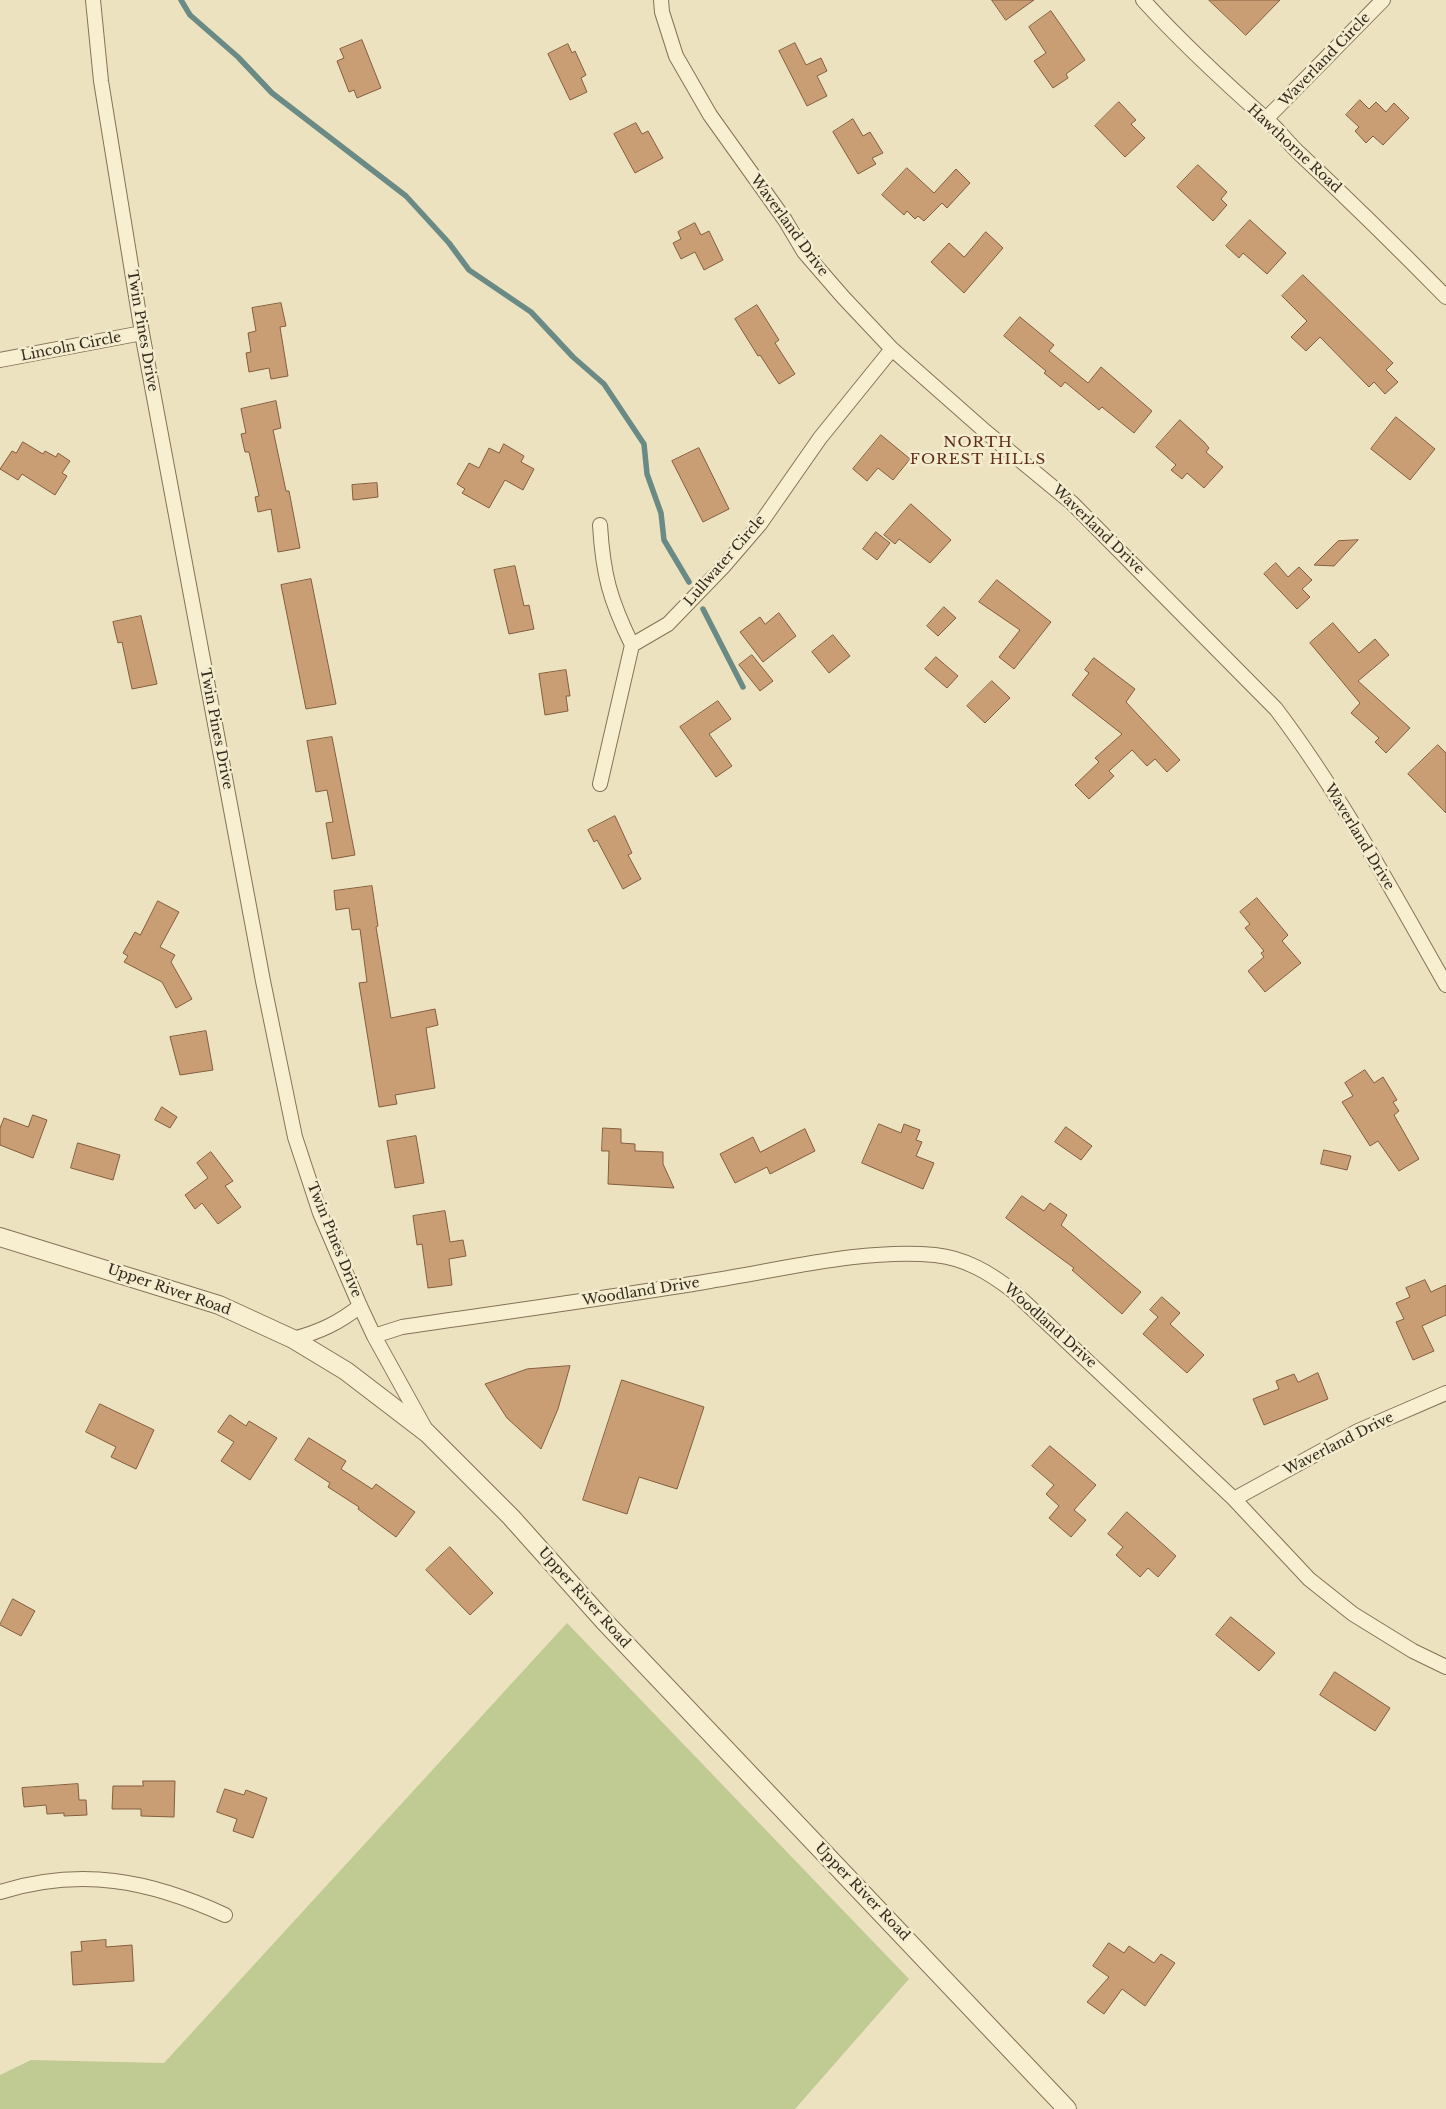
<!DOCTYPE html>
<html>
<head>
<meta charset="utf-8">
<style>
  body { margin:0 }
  canvas { display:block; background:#ece2bf }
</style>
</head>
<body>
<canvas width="1446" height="2109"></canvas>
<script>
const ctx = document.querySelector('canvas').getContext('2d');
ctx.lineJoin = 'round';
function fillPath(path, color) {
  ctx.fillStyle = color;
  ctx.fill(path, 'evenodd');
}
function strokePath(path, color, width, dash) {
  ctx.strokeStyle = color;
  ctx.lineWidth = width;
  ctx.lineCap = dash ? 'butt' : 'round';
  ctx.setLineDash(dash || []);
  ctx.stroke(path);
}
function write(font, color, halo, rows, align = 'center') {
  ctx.font = font + ' "Libre Baskerville",serif';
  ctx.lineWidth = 5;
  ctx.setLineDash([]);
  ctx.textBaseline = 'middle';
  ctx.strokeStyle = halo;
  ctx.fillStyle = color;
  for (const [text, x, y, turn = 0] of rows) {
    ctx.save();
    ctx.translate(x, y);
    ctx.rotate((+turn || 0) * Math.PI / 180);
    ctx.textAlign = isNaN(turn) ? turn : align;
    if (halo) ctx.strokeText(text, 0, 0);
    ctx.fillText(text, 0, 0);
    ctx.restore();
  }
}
const green = new Path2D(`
  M 567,1623 L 909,1979 L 795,2109 L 0,2109 L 0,2075 L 31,2060 L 164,2063 Z`);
const stream = new Path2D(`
  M 181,0 L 190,15 L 238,57 L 272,93 L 406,196 L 449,243 L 469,270 L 531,312 L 573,357 L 604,384 L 644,444 L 647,474 L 661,513 L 664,540 L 689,582
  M 703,609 L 743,687`);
const building = new Path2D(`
  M 992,0 L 1034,0 L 1006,20 Z
  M 1209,0 L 1280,0 L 1246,35 Z
  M 1051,11 L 1085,60 L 1066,74 L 1068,78 L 1053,88 L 1034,61 L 1046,53 L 1029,27 Z
  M 362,40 L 381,88 L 357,98 L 354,90 L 349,92 L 337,61 L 344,58 L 340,49 Z
  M 795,43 L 806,65 L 821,58 L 827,71 L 817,76 L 827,96 L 807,106 L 779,51 Z
  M 568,44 L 572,53 L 575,51 L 586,75 L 581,78 L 587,92 L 570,100 L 548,54 Z
  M 1360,100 L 1369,109 L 1376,102 L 1386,112 L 1394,103 L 1409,118 L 1383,145 L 1373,136 L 1366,143 L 1355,131 L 1359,127 L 1346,115 Z
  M 1119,102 L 1136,120 L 1131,124 L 1145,138 L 1125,157 L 1095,126 Z
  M 853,119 L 863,136 L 870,132 L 883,153 L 872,158 L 876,164 L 858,174 L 833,132 Z
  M 636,123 L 642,134 L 648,131 L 663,158 L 635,173 L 614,134 Z
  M 1198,165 L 1227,192 L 1221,199 L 1227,205 L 1213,221 L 1177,187 Z
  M 907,168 L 934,193 L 956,169 L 970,183 L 947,208 L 942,203 L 924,221 L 918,216 L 915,219 L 907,211 L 904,215 L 882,195 Z
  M 1250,220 L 1286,253 L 1267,274 L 1243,253 L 1239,258 L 1226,246 Z
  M 695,223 L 701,235 L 709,231 L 723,260 L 704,270 L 695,252 L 681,259 L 673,243 L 681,239 L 678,232 Z
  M 986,232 L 1003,248 L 964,293 L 931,262 L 949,243 L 964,257 Z
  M 1303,275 L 1393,363 L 1386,370 L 1398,382 L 1385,394 L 1374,382 L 1369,387 L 1320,337 L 1306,351 L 1291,337 L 1307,321 L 1282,296 Z
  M 281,303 L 286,326 L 280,327 L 288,376 L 271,379 L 269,368 L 249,372 L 246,353 L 251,352 L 248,333 L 256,331 L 252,308 Z
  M 757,305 L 779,340 L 775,343 L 795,374 L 779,384 L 760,355 L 758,356 L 735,319 Z
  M 1020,317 L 1054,345 L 1049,351 L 1088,383 L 1101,367 L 1152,411 L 1134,433 L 1102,407 L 1099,410 L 1065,382 L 1061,387 L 1044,373 L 1046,371 L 1004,336 Z
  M 276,401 L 281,428 L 273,430 L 286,491 L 289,491 L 300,548 L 278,552 L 271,509 L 258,512 L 255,497 L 259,496 L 249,452 L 245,452 L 241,434 L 246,433 L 241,409 Z
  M 1396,417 L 1435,449 L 1410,480 L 1371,449 Z
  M 1180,420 L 1204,442 L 1209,448 L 1206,452 L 1223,467 L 1204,488 L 1187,473 L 1182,479 L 1171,470 L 1176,465 L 1156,447 Z
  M 881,435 L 910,459 L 893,480 L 878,468 L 867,481 L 853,469 Z
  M 23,442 L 43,454 L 45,451 L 56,457 L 58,453 L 70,461 L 62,473 L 67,476 L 55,495 L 22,474 L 18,480 L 0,469 L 12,451 L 16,453 Z
  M 504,444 L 524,456 L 521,462 L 534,469 L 523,490 L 505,480 L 489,508 L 462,493 L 465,489 L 457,484 L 469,463 L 479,468 L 489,448 L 499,453 Z
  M 699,448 L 729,509 L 703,522 L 672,461 Z
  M 377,483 L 378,497 L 353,500 L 352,485 Z
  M 911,504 L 951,540 L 930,563 L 899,539 L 895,544 L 884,535 Z
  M 876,532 L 890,543 L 877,560 L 863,549 Z
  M 1358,540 L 1334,566 L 1314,565 L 1338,541 Z
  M 1276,563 L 1288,577 L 1299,567 L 1312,580 L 1302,589 L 1310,597 L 1297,609 L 1264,574 Z
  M 515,566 L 524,606 L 529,605 L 534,629 L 509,634 L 494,570 Z
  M 311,579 L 336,704 L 306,709 L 281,585 Z
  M 997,580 L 1051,622 L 1014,669 L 999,657 L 1020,630 L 979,602 Z
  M 944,607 L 956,618 L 938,636 L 927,626 Z
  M 779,613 L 796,636 L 763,662 L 740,632 L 760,617 L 765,624 Z
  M 141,616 L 157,684 L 132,689 L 122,642 L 118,643 L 113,622 Z
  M 1333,623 L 1359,653 L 1375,639 L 1389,655 L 1358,681 L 1410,728 L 1386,753 L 1375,742 L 1379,738 L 1351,713 L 1360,703 L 1310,643 Z
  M 833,635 L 850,656 L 829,673 L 812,652 Z
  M 752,655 L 773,681 L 760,691 L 739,665 Z
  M 936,657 L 958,676 L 947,688 L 925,669 Z
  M 1094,658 L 1135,689 L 1126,702 L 1180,760 L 1167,772 L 1155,759 L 1147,766 L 1132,750 L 1109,771 L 1114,776 L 1089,799 L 1075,785 L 1099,762 L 1095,758 L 1122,734 L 1072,695 L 1089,673 L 1085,670 Z
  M 566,670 L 570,696 L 566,696 L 568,711 L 545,715 L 539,674 Z
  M 992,681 L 1010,698 L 985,723 L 967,706 Z
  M 718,701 L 731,719 L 709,734 L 732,766 L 716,777 L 680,727 Z
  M 332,737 L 355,855 L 332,859 L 326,823 L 333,822 L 327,790 L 316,792 L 307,741 Z
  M 1438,745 L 1446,753 L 1446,813 L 1408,774 Z
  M 615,816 L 632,853 L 628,855 L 641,879 L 623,889 L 597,840 L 594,842 L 588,830 Z
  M 372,886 L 378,926 L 376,927 L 391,1018 L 435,1009 L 438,1025 L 426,1028 L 435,1088 L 395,1095 L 397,1104 L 379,1107 L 359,983 L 367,982 L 360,929 L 352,930 L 349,908 L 336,910 L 334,891 Z
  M 1257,898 L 1288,935 L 1282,941 L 1301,963 L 1265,992 L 1248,971 L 1264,957 L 1261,953 L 1264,951 L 1245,928 L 1250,924 L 1240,912 Z
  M 158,901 L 179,912 L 160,947 L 175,955 L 171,962 L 192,999 L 176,1008 L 162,982 L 124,962 L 128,956 L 123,953 L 135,932 L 140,935 Z
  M 206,1031 L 213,1070 L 180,1075 L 170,1037 Z
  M 1365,1070 L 1374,1083 L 1383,1077 L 1397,1100 L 1393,1102 L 1399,1111 L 1394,1115 L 1419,1159 L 1399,1171 L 1378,1141 L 1370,1146 L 1342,1102 L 1353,1096 L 1345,1083 Z
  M 162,1107 L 177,1117 L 170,1128 L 155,1120 Z
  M 33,1115 L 47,1120 L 33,1158 L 0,1145 L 0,1128 L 4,1118 L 28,1127 Z
  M 879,1124 L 901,1133 L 904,1124 L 920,1130 L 916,1140 L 922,1142 L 916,1156 L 934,1163 L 923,1189 L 862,1163 Z
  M 1066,1127 L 1092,1146 L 1081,1160 L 1055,1142 Z
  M 603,1128 L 621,1129 L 621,1143 L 635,1144 L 635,1151 L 663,1152 L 663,1164 L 674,1188 L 608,1184 L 609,1151 L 602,1151 Z
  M 805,1129 L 815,1151 L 770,1174 L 767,1167 L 735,1183 L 720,1154 L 753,1137 L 760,1152 Z
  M 416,1136 L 424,1183 L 395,1188 L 387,1141 Z
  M 78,1143 L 120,1155 L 113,1180 L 71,1168 Z
  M 1324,1150 L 1351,1156 L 1347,1170 L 1321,1164 Z
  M 211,1152 L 233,1181 L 225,1186 L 241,1207 L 218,1224 L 202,1203 L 195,1209 L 185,1195 L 208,1178 L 197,1163 Z
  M 1022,1196 L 1044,1211 L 1050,1203 L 1067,1215 L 1061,1225 L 1141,1292 L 1122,1314 L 1072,1270 L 1074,1268 L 1006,1218 Z
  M 445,1211 L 450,1242 L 463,1240 L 466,1256 L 449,1259 L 452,1285 L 428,1288 L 422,1244 L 417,1245 L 413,1216 Z
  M 1425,1280 L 1431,1292 L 1446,1285 L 1446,1315 L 1422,1326 L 1434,1351 L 1413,1360 L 1396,1322 L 1404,1319 L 1396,1303 L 1410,1297 L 1406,1288 Z
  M 1162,1297 L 1180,1313 L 1170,1324 L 1204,1355 L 1187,1373 L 1143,1334 L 1158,1317 L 1150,1310 Z
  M 570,1366 L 558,1409 L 541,1449 L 507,1418 L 485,1384 L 527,1369 Z
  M 1318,1373 L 1328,1399 L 1264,1425 L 1253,1399 L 1279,1389 L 1276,1381 L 1294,1374 L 1298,1382 Z
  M 622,1380 L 704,1407 L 677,1489 L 639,1477 L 627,1514 L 583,1500 Z
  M 100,1404 L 154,1430 L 136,1469 L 111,1457 L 116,1447 L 86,1432 Z
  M 230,1415 L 246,1426 L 249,1421 L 277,1438 L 250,1480 L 221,1461 L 234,1442 L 218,1432 Z
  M 309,1438 L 346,1461 L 341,1469 L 372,1489 L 376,1484 L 415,1512 L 396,1537 L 358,1509 L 359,1507 L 328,1487 L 330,1483 L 295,1460 Z
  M 1050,1446 L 1096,1485 L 1074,1510 L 1086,1520 L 1071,1537 L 1049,1518 L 1059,1506 L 1046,1494 L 1054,1485 L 1032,1466 Z
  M 1127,1512 L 1176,1556 L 1158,1577 L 1148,1568 L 1140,1577 L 1116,1555 L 1123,1547 L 1108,1534 Z
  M 450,1547 L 493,1593 L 470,1615 L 426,1570 Z
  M 13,1599 L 35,1611 L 21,1636 L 0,1625 Z
  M 1231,1617 L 1275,1653 L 1259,1671 L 1216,1635 Z
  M 1335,1672 L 1390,1708 L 1375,1731 L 1320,1695 Z
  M 143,1781 L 175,1781 L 174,1817 L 141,1816 L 141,1809 L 112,1809 L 113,1786 L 143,1786 Z
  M 78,1784 L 79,1800 L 86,1800 L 87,1815 L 64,1816 L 64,1813 L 47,1814 L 46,1805 L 24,1807 L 22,1788 Z
  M 225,1789 L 244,1795 L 246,1790 L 267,1798 L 253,1838 L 233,1831 L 237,1819 L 217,1812 Z
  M 106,1940 L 106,1947 L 132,1945 L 134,1981 L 73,1985 L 71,1952 L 82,1951 L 81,1942 Z
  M 1109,1943 L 1124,1953 L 1129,1946 L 1154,1963 L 1161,1954 L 1175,1963 L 1145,2006 L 1122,1989 L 1104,2014 L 1087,2002 L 1109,1977 L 1093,1966 Z`);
const minor = new Path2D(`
  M 93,0 L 101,81 L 142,333 L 263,981 L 295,1137 L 320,1213 L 360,1306 L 374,1336 L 426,1430
  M 661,0 L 662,12 L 676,56 L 710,115 L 785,220 L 804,252 L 843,297 L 892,349 L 986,432 L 1072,503 L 1276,709 C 1341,795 1393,892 1446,985
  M 1143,0 C 1182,43 1222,80 1266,119 C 1278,129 1288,143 1300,154 C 1350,201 1398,248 1446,297
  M 1266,119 L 1383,0
  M 0,360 L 142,333
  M 600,525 C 603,575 610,600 632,645
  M 600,784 L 632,645 L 668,624 L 723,567 L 760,524 L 820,438 L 892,349
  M 374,1336 L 402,1327 C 505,1312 608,1298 710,1281 C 781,1270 864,1248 935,1255 C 965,1258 990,1273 1013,1291 L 1234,1499 L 1309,1579 L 1353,1614 L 1413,1651 L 1446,1667
  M 293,1339 C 319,1332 339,1323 360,1306
  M 1234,1499 L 1358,1431 L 1446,1393
  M 0,1892 C 81,1867 149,1880 225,1915`);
const tertiary = new Path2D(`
  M 0,1237 L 219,1305 L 293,1339 L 346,1371 L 427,1433 L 511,1517 L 604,1621 L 1067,2109`);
const streetNames = [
  ["Waverland Circle",1325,60,-46],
  ["Hawthorne Road",1294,149,43],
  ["Waverland Drive",789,226,54],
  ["Twin Pines Drive",142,331,80],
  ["Lincoln Circle",71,347,-11],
  ["Waverland Drive",1098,530,44],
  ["Lullwater Circle",725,561,-49],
  ["Twin Pines Drive",216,729,79],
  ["Waverland Drive",1359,837,59],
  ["Twin Pines Drive",334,1240,68],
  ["Upper River Road",169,1290,19],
  ["Woodland Drive",641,1292,-9],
  ["Woodland Drive",1050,1326,42],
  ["Waverland Drive",1339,1444,-27],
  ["Upper River Road",584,1598,48],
  ["Upper River Road",862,1892,46]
];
const neighbourhoodNames = [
  ["NORTH",978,443],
  ["FOREST HILLS",978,460]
];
fillPath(green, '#c0ca93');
strokePath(stream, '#6a8b85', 5.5);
fillPath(building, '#ca9e75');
strokePath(building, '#835e3e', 1);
strokePath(minor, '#847358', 16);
strokePath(tertiary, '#847358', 20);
strokePath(minor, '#f8efd1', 14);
strokePath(tertiary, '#f8efd1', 18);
write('14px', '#34291c', '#f4ecce', streetNames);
ctx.letterSpacing = '1px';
write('15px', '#602f1c', '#f4ecce', neighbourhoodNames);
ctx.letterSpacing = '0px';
</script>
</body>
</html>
